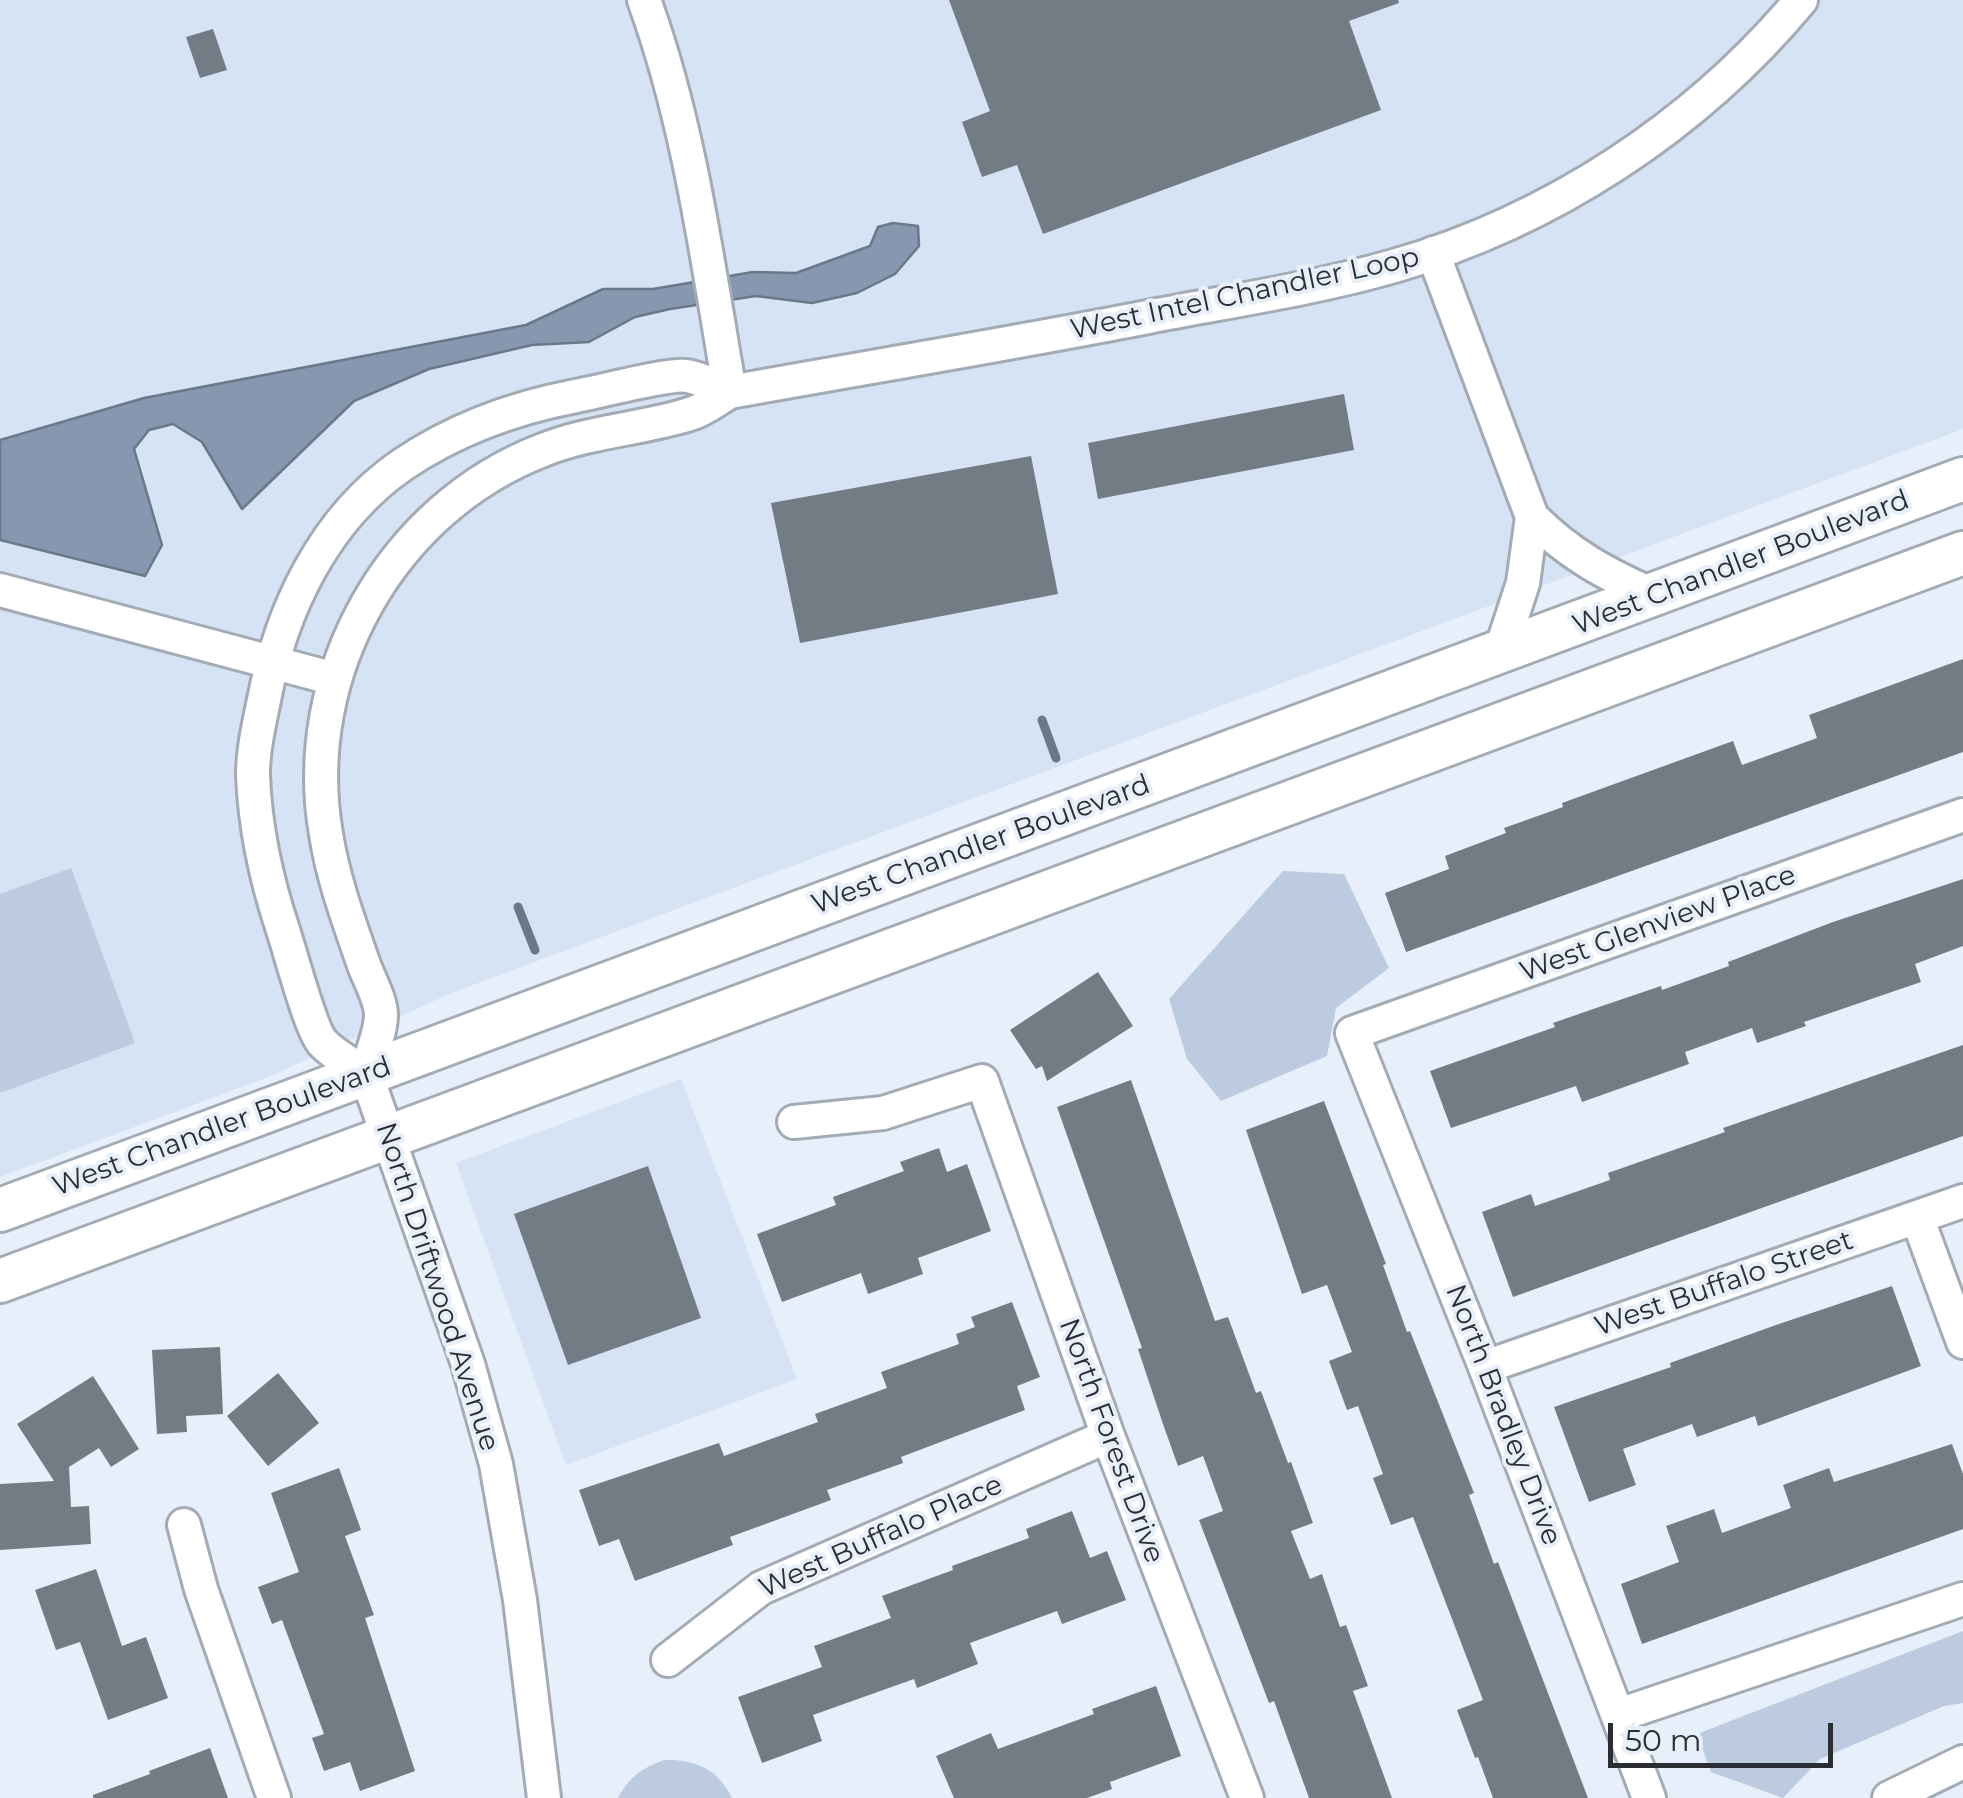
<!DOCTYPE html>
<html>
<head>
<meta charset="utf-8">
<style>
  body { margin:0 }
  #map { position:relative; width:1963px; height:1798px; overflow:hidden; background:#e7effa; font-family:Montserrat,sans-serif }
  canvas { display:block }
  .scale { position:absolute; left:1608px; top:1723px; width:225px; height:45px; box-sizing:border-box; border:5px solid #2a2d31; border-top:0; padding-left:12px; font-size:30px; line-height:35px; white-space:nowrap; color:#2a2d31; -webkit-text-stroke:8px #e7effa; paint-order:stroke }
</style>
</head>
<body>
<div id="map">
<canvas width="1963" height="1798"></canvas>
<div class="scale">50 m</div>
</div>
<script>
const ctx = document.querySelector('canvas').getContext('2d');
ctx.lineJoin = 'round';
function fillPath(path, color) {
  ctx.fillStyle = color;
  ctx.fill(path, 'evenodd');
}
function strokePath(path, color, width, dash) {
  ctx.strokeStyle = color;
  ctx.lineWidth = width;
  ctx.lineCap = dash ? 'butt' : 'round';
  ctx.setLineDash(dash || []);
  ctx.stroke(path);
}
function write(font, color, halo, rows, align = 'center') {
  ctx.font = font + ' Montserrat,sans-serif';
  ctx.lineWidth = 8;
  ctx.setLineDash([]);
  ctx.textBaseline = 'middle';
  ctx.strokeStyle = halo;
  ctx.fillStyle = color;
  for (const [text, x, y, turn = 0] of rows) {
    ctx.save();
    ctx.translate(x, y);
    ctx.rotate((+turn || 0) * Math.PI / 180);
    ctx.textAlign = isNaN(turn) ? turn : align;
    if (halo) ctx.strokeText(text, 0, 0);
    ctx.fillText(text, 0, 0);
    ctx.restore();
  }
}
const built = new Path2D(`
  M 0,0 L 1963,0 L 1963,429 L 449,994 L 271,1076 L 0,1177 Z
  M 681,1079 L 797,1379 L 566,1465 L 456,1163 Z`);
const green = new Path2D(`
  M 71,868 L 135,1043 L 0,1093 L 0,894 Z
  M 1283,871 L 1344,874 L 1389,968 L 1336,1008 L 1327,1056 L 1221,1101 L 1187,1059 L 1169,999 Z
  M 1963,1631 L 1963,1703 L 1944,1706 L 1820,1759 L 1783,1798 L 1711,1772 L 1697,1734 Z
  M 664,1760 C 695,1759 718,1769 732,1798 L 618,1798 C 629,1777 642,1768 664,1760 Z`);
const water = new Path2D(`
  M 893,223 L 918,226 L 919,246 L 895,274 L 857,293 L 812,303 L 756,296 L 670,309 L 635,317 L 589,342 L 532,345 L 429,369 L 354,401 L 242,509 L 202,442 L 173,424 L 149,430 L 134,449 L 162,545 L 145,576 L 0,540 L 0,440 L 144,398 L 526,325 L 603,289 L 653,289 L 753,272 L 796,273 L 870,246 L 878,227 Z`);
const stream = new Path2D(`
  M 1042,720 L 1056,758
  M 518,907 L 535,950`);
const building = new Path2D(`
  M 949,0 L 1398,0 L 1399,3 L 1349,21 L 1381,110 L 1043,234 L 1017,165 L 982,177 L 962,122 L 990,111 Z
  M 213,29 L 227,70 L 200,78 L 186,37 Z
  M 1344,394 L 1354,450 L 1098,499 L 1088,443 Z
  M 1031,456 L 1058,594 L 800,643 L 771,503 Z
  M 1963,659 L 1963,752 L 1406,952 L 1385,893 L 1449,869 L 1445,856 L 1506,833 L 1504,828 L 1563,807 L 1562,803 L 1733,741 L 1742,765 L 1817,738 L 1809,715 Z
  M 1963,879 L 1963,946 L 1915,964 L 1921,982 L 1804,1022 L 1806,1026 L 1757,1043 L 1752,1028 L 1685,1052 L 1689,1064 L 1582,1102 L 1576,1086 L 1451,1128 L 1430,1071 L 1555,1027 L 1553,1023 L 1599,1007 L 1661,986 L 1662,990 L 1729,966 L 1728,962 L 1833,922 Z
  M 1098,972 L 1133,1026 L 1047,1081 L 1042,1066 L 1036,1069 L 1010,1030 Z
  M 1963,1045 L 1963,1136 L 1513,1297 L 1482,1212 L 1531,1194 L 1535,1206 L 1610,1180 L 1608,1173 L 1725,1132 L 1723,1128 Z
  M 1131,1080 L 1215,1321 L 1228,1317 L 1256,1393 L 1261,1391 L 1288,1463 L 1291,1462 L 1313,1523 L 1291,1531 L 1310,1579 L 1322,1574 L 1340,1627 L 1346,1625 L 1368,1686 L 1353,1691 L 1392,1798 L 1309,1798 L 1274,1701 L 1269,1703 L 1199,1520 L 1223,1511 L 1203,1456 L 1178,1466 L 1164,1427 L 1138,1349 L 1142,1348 L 1057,1107 Z
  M 1324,1101 L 1386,1264 L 1383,1265 L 1407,1332 L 1410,1331 L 1474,1493 L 1469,1495 L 1494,1564 L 1498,1562 L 1588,1798 L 1493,1798 L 1478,1757 L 1475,1758 L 1457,1710 L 1483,1700 L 1413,1517 L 1391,1525 L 1373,1478 L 1383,1474 L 1358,1406 L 1347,1410 L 1329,1361 L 1352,1352 L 1327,1285 L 1302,1294 L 1246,1130 Z
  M 939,1148 L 947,1172 L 967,1164 L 991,1231 L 918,1258 L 923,1274 L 868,1294 L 861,1273 L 782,1302 L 757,1234 L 836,1205 L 833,1197 L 904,1171 L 900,1162 Z
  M 648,1166 L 701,1318 L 568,1365 L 514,1214 Z
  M 1892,1286 L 1921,1366 L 1758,1426 L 1755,1416 L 1697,1437 L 1692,1424 L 1623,1449 L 1636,1485 L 1589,1502 L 1554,1407 L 1671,1367 L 1670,1363 L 1776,1325 Z
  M 1012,1302 L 1040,1377 L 1017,1386 L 1025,1410 L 901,1457 L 903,1463 L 827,1490 L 831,1500 L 730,1537 L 733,1545 L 635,1581 L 619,1539 L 599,1546 L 579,1490 L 719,1443 L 724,1456 L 818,1422 L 815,1414 L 887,1388 L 881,1372 L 959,1344 L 956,1334 L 975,1327 L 971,1317 Z
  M 220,1347 L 223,1414 L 186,1416 L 187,1432 L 157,1434 L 152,1350 Z
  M 278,1373 L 319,1423 L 268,1466 L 227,1416 Z
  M 93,1376 L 139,1449 L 111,1467 L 99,1448 L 69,1467 L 71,1507 L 89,1506 L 91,1544 L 0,1550 L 0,1484 L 54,1481 L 17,1424 Z
  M 1952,1444 L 1963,1474 L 1963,1529 L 1642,1644 L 1621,1584 L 1679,1562 L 1666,1526 L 1714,1509 L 1722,1533 L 1791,1508 L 1783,1485 L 1829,1468 L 1834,1482 Z
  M 339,1468 L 361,1530 L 345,1536 L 374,1615 L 365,1618 L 415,1771 L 360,1791 L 350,1762 L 324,1771 L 312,1738 L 324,1734 L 282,1620 L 272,1624 L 258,1587 L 299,1572 L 271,1493 Z
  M 1072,1511 L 1090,1558 L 1107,1551 L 1126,1600 L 1062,1624 L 1057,1611 L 970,1643 L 978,1664 L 917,1688 L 914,1679 L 813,1715 L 822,1741 L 762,1763 L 738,1697 L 822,1667 L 814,1646 L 891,1618 L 882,1596 L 953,1570 L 952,1566 L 1029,1538 L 1026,1529 Z
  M 96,1569 L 122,1646 L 146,1637 L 168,1698 L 108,1720 L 80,1642 L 56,1650 L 35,1590 Z
  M 1156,1686 L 1181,1756 L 1110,1782 L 1112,1789 L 1087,1798 L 954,1798 L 936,1756 L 991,1733 L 998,1749 L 1094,1714 L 1092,1709 Z
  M 210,1748 L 228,1798 L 93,1798 L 93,1795 L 150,1774 L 149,1771 Z`);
const minor = new Path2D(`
  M 644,0 C 690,126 707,260 730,392
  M 1433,253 L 1532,517 C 1570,555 1604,573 1653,595
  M 0,590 L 335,679
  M 1500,653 L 1523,583 L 1532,517
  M 366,1074 C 370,1056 381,1033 381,1015 C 381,1000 369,979 364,965 C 349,922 333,879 326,834 C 298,673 392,508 543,450 C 591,431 642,429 690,414 C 704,410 717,399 730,392 C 869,367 1009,344 1148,317 C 1230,301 1314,289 1394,266 C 1551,221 1696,126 1801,0
  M 366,1074 C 352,1064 334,1055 323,1043 C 311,1031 290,951 283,930 C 266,879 255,828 253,775 C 253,750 259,724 264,700 C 281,610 324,519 402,465 C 455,429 513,408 576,396 C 598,392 670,373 687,376 C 701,378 716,387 730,392
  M 366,1074 L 468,1364 L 496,1464 L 520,1600 L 544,1798
  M 794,1122 L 883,1113 L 982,1081 L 1108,1436 L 1247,1798
  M 1917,1217 L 1963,1342
  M 1485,1367 L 1963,1201
  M 184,1525 L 201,1589 L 274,1798
  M 668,1660 L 761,1588 L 1108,1436
  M 1619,1715 L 1963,1599
  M 1649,1798 L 1485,1367 L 1352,1033 L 1963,815
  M 1889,1798 L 1963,1762`);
const major = new Path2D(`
  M 0,1210 L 1963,479
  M 0,1281 L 1963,553`);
const streetNames = [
  ["West Intel Chandler Loop",1245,294,-12],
  ["West Chandler Boulevard",1741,563,-21],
  ["West Chandler Boulevard",981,845,-20],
  ["West Glenview Place",1658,924,-20],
  ["West Chandler Boulevard",222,1127,-20],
  ["West Buffalo Street",1724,1284,-19],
  ["North Driftwood Avenue",437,1287,72],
  ["North Bradley Drive",1503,1415,69],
  ["North Forest Drive",1111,1441,70],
  ["West Buffalo Place",881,1537,-24]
];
fillPath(built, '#d6e3f4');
fillPath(green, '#bccbdf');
fillPath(water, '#8598b0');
strokePath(water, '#6a788a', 2.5);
strokePath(stream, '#6a788a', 9);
fillPath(building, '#737b84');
strokePath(minor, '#a3abb5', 38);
strokePath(major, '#a3abb5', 48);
strokePath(minor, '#fff', 32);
strokePath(major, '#fff', 42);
write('28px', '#2a2d31', '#e7effa', streetNames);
</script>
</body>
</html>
